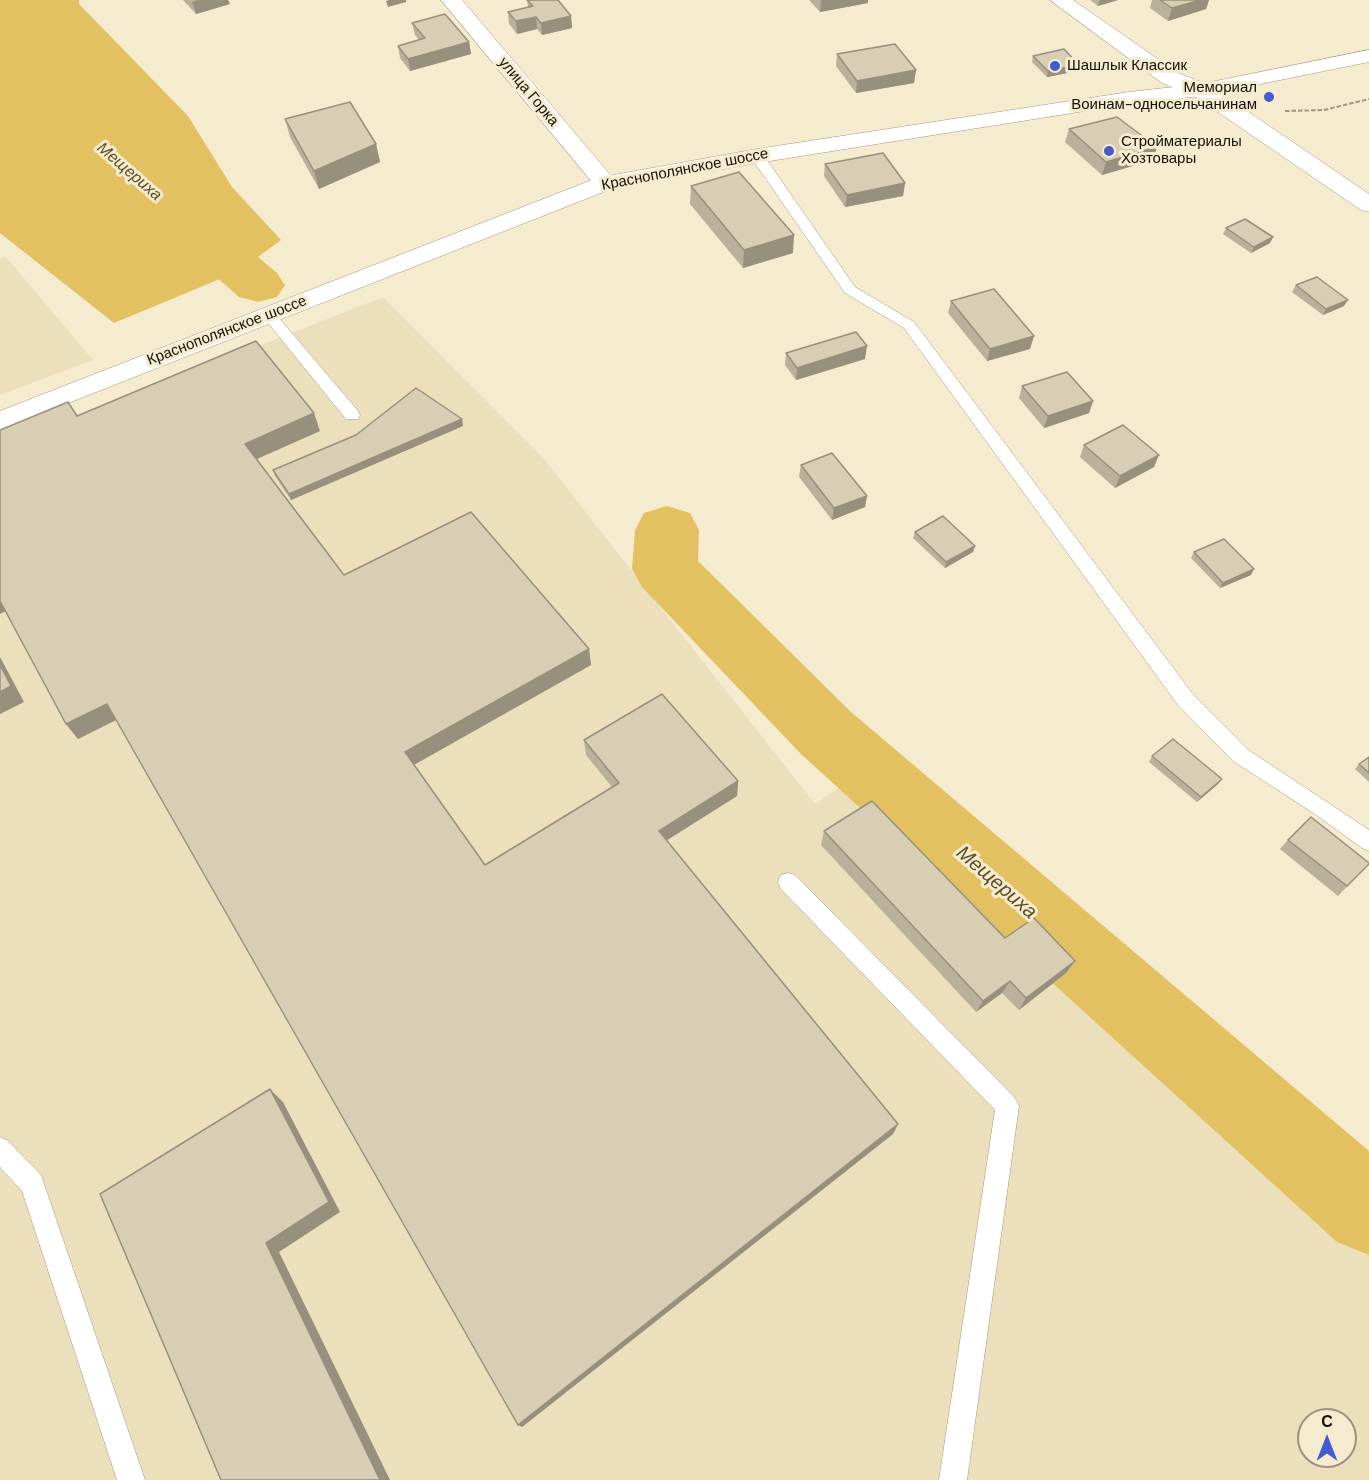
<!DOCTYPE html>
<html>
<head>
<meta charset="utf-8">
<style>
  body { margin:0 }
  #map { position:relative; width:1369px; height:1480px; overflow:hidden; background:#f5ebcf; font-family:"DM Sans",sans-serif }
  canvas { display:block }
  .north { position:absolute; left:1297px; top:1408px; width:60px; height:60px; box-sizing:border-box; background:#f5ebcf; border:2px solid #9b937f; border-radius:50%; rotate:0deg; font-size:16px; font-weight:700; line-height:24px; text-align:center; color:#131007 }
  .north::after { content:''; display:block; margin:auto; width:21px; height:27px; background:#445bcf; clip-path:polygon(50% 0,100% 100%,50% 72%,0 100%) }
</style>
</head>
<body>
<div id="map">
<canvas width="1369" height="1480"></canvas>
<div class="north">С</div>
</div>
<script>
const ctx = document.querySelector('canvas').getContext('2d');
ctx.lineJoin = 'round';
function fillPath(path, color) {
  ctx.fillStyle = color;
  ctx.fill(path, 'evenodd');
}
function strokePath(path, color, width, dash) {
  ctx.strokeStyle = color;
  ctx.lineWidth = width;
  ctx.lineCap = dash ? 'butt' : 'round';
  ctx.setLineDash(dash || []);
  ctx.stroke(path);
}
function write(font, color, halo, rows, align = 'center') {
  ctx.font = font + ' "DM Sans",sans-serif';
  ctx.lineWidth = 6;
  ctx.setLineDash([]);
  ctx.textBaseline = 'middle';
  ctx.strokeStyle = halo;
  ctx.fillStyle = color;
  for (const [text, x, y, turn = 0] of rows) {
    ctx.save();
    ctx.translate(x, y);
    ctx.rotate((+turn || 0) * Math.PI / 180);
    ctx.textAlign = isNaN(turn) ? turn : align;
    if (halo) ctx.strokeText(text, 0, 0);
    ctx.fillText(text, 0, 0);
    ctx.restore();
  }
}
const built = new Path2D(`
  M 6,257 L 93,360 L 0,395 L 0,258 Z
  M 383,297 L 544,459 L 815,804 L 860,774 L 1093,955 L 1173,1037 L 1369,1230 L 1369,1480 L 0,1480 L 0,448 ZM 1309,1420 L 1345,1420 L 1345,1456 L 1309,1456 Z`);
const water = new Path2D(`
  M 0,0 L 79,0 L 79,4 L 188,116 L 232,187 L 281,240 L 239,271 L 114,323 L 0,233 Z`);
const river = new Path2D(`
  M 165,190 L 183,194 L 277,273 L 285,285 L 277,297 L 258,302 L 239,297 L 147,216 L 139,205 L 147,194 Z
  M 667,506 L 690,513 L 699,530 L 698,561 L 851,712 L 1369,1151 L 1369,1255 L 1337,1242 L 801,754 L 642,587 L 632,569 L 635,530 L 644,513 Z`);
const path = new Path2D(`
  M 1285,111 L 1324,110 L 1369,99`);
const lane = new Path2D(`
  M 757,152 L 762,153 L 855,287 L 914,322 L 1192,693 L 1247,749 L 1369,830 L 1369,851 L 1362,848 L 1315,814 L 1233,761 L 1178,705 L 904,328 L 845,293 L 750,156 Z
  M 269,310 L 274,312 L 358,411 L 360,415 L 358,419 L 346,419 L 264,318 L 261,315 L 264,312 Z
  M 788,873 L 795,875 L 1015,1098 L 1019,1106 L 967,1480 L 939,1480 L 995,1110 L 781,889 L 778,882 L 781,875 Z
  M 0,1137 L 8,1141 L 41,1175 L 145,1480 L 117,1480 L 22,1191 L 0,1167 Z`);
const street = new Path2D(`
  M 441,0 L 462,0 L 613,178 L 617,183 L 613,188 L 605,190 L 597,188 Z
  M 1050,0 L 1073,0 L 1178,73 L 1209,85 L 1369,194 L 1369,212 L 1361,210 L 1193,95 L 1162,83 Z`);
const secondary = new Path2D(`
  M 1369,50 L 1369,62 L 1201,96 L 1129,104 L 757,163 L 611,189 L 0,430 L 0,411 L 597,178 L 757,149 L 1129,92 L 1201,84 Z`);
const wall = new Path2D(`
  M 183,0 L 228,0 L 230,4 L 196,14 Z
  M 527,0 L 571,16 L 572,28 L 542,35 L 537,29 L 517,34 L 509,24 L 508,12 L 528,7 Z
  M 809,0 L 868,0 L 868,3 L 820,12 Z
  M 1090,0 L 1118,0 L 1098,6 Z
  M 1152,0 L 1209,0 L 1206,9 L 1168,21 L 1150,8 Z
  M 412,23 L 469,42 L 471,54 L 410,71 L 400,58 L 398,46 L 419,40 L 415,35 Z
  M 837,54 L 916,70 L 914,83 L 856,93 L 836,66 Z
  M 1033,56 L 1078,71 L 1047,77 L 1032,62 Z
  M 285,119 L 376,144 L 380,162 L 319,189 L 290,137 Z
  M 1069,129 L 1153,160 L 1102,175 L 1065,142 Z
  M 825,164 L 905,183 L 903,196 L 845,207 L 824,176 Z
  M 691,186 L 793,253 L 743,268 L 690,204 Z
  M 1226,228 L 1270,243 L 1251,253 L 1223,234 Z
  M 1296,285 L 1344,306 L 1323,315 L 1292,292 Z
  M 951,301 L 1034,336 L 1030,349 L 987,361 L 948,313 Z
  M 786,353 L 865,359 L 796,380 L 785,365 Z
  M 1022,386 L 1093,401 L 1089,413 L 1044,428 L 1019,398 Z
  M 77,416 L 320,431 L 257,459 L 344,575 L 589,649 L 591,665 L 414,765 L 485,865 L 612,787 L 586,755 L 584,740 L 738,781 L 737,796 L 666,841 L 898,1124 L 893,1134 L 522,1427 L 116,720 L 78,739 L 66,724 Z
  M 462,419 L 463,426 L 291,500 L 275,476 L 273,470 Z
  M 1084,445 L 1154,467 L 1115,488 L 1080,457 Z
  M 801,465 L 867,496 L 865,507 L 832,520 L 799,477 Z
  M 915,532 L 973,552 L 945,568 L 913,538 Z
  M 1194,552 L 1251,575 L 1220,588 L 1191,558 Z
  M 1152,756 L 1222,779 L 1218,784 L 1197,802 L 1149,762 Z
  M 1369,757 L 1369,782 L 1355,769 L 1359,764 Z
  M 824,831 L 1005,938 L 1075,961 L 1066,973 L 1019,1010 L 1002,993 L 976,1012 L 821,845 Z
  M 1288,840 L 1369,864 L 1338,896 L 1280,849 Z`);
const shadedWall = new Path2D(`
  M 199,0 L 228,0 L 230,4 L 196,14 L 192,2 Z
  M 389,0 L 406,0 L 406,2 L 388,7 L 386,1 Z
  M 821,0 L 868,0 L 868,3 L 820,12 Z
  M 1100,0 L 1118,0 L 1098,6 Z
  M 1201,0 L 1209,0 L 1206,9 L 1168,21 L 1172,8 Z
  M 571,16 L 572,28 L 542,35 L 541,23 Z
  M 536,17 L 537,29 L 517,34 L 516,21 Z
  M 469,42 L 471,54 L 410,71 L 408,59 Z
  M 1079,65 L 1078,71 L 1047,77 L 1048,71 Z
  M 916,70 L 914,83 L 856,93 L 857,81 Z
  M 376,144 L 380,162 L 319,189 L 314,171 Z
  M 1157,147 L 1153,160 L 1102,175 L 1106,162 Z
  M 905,183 L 903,196 L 845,207 L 847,195 Z
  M 794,235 L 793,253 L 743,268 L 744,250 Z
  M 1273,237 L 1270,243 L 1251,253 L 1254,247 Z
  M 1348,300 L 1344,306 L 1323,315 L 1326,309 Z
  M 1034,336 L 1030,349 L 987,361 L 990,349 Z
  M 867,346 L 865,359 L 796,380 L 797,368 Z
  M 1093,401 L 1089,413 L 1044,428 L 1048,416 Z
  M 314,413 L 320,431 L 252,461 L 245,444 Z
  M 462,419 L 463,426 L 291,500 L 289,494 Z
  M 1159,455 L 1154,467 L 1115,488 L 1120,476 Z
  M 867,496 L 865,507 L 832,520 L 834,508 Z
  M 975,546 L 973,552 L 945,568 L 946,562 Z
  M 1254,569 L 1251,575 L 1220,588 L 1223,583 Z
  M 0,599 L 8,610 L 0,614 Z
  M 589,649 L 591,665 L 410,767 L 405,752 Z
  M 0,657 L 24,702 L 0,714 Z
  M 107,704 L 118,719 L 78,739 L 66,724 Z
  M 1222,779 L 1218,784 L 1197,802 L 1201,797 Z
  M 738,781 L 737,796 L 659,845 L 659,831 Z
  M 1075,961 L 1066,973 L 1019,1010 L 1026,998 Z
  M 1010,981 L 1002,993 L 976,1012 L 983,1001 Z
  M 270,1089 L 283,1102 L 340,1212 L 279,1252 L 390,1480 L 380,1480 L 266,1243 Z
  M 898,1124 L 893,1134 L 522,1427 L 518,1425 Z`);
const building = new Path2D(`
  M 527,0 L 558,0 L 571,16 L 541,23 L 536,17 L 516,21 L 508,12 L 533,6 Z
  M 1160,0 L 1201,0 L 1172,8 Z
  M 445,14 L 469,42 L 408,59 L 398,46 L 425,38 L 412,23 Z
  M 895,44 L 916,70 L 857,81 L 837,54 Z
  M 1064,49 L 1079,65 L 1048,71 L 1033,56 Z
  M 350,102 L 376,144 L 314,171 L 285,119 Z
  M 1117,117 L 1157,147 L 1106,162 L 1069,129 Z
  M 883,153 L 905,183 L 847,195 L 825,164 Z
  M 739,172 L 794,235 L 744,250 L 691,186 Z
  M 1245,219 L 1273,237 L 1254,247 L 1226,228 Z
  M 1317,277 L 1348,300 L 1326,309 L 1296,285 Z
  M 994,289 L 1034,336 L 990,349 L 951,301 Z
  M 856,332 L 867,346 L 797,368 L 786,353 Z
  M 256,341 L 314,413 L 245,444 L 344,575 L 471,512 L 589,649 L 405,752 L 485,865 L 619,783 L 584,740 L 662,694 L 738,781 L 659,831 L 898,1124 L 518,1425 L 107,704 L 66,724 L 0,601 L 0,430 L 68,402 L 77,416 Z
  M 1067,372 L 1093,401 L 1048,416 L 1022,386 Z
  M 416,388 L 462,419 L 289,494 L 273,470 L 356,435 Z
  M 1123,425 L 1159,455 L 1120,476 L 1084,445 Z
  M 832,453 L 867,496 L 834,508 L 801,465 Z
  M 943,516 L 975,546 L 946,562 L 915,532 Z
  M 1224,539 L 1254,569 L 1223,583 L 1194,552 Z
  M 0,665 L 11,686 L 0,692 Z
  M 1173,739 L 1222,779 L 1201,797 L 1152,756 Z
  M 1369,757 L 1369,773 L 1359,764 Z
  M 872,801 L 1005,938 L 1034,918 L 1075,961 L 1026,998 L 1010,981 L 983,1001 L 824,831 Z
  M 1311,817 L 1369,863 L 1369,864 L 1347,886 L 1288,840 Z
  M 270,1089 L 329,1202 L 266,1243 L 380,1480 L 221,1480 L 100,1194 Z`);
const markers = [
  [1055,66,6,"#445bcf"],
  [1269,97,6,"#445bcf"],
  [1109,151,6,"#445bcf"]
];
const farPoinames = [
  ["Шашлык Классик",1067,66],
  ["Мемориал",1257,88,"right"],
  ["Воинам-односельчанинам",1257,105,"right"],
  ["Стройматериалы",1121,142],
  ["Хозтовары",1121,159]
];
const farStreetnames = [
  ["улица Горка",528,92,50],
  ["Краснополянское шоссе",685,170,-11],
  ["Краснополянское шоссе",227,331,-21]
];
const farWaternames = [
  ["Мещериха",129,172,41]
];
const waterNames = [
  ["Мещериха",996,883,41]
];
fillPath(built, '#ecdfbc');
fillPath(water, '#e3c161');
fillPath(river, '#e3c161');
strokePath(lane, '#a2997f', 1);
strokePath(street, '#a2997f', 1);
strokePath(secondary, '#a2997f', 1);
strokePath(path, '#9e9782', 2, [4.5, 2]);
fillPath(lane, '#fff');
fillPath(street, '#fff');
fillPath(secondary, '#fff');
fillPath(wall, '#bab19a');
fillPath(shadedWall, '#97907d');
fillPath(building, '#d8ceb3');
strokePath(building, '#97907d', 1.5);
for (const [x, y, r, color] of markers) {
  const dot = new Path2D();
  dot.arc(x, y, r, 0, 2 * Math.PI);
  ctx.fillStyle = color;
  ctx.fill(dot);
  strokePath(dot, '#f5ebcf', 2);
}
write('15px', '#131007', '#f5ebcf', farPoinames, 'left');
write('15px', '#131007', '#f5ebcf', farStreetnames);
write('italic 16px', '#5c4d25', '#f5ebcf', farWaternames);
write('italic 20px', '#5c4d25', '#f5ebcf', waterNames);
</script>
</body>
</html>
